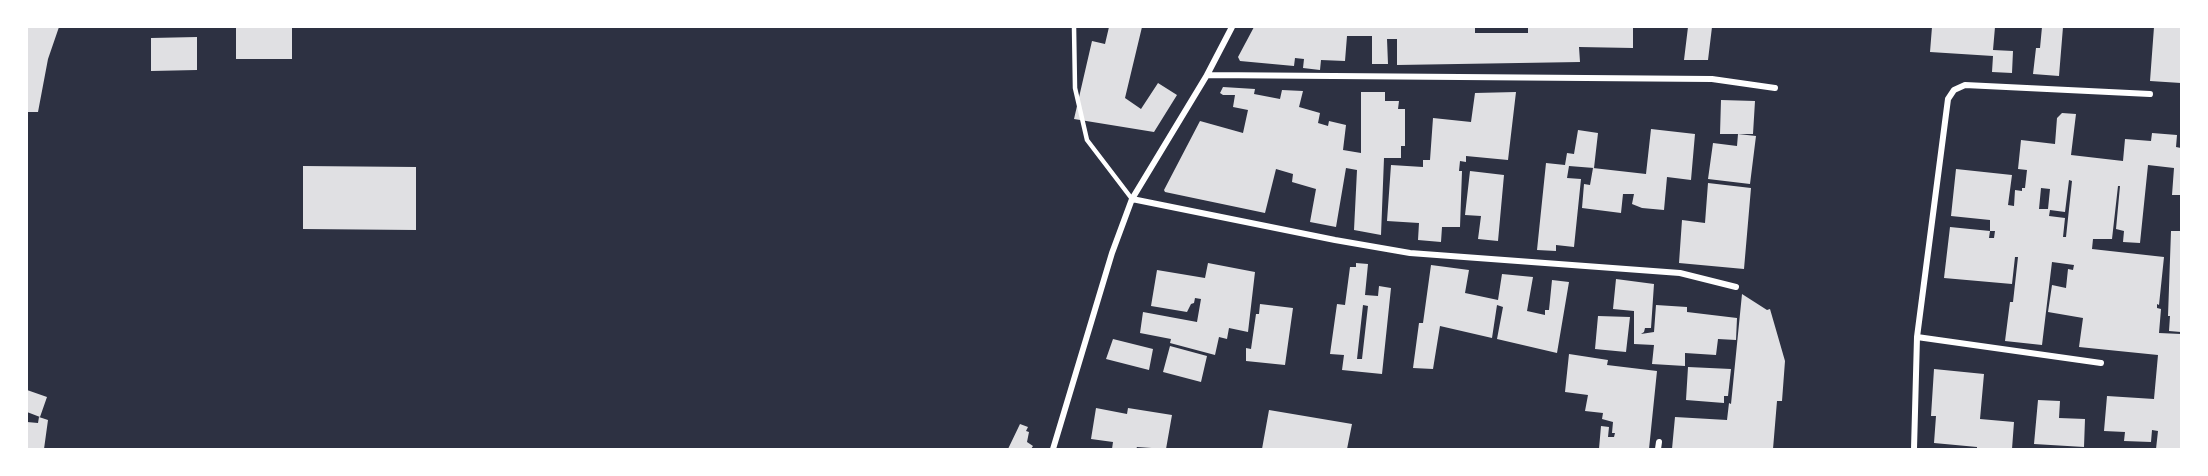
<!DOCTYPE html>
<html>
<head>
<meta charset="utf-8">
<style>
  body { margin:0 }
  #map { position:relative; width:2208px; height:476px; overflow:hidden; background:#2d3142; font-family:"Fira Sans Condensed",sans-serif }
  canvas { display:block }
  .frame { position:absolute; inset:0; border:28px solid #fff; pointer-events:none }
</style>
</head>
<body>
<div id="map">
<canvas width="2208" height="476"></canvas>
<div class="frame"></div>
</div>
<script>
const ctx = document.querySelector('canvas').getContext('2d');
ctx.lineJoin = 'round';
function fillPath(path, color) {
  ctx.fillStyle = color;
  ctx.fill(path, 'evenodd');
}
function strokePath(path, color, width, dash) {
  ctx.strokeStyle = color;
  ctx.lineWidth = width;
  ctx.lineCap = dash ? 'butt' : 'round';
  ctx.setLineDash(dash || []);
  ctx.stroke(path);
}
const building = new Path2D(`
  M 27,27 L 59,27 L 48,59 L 38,112 L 27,112 Z
  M 236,27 L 292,27 L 292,59 L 236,59 Z
  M 1109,27 L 1142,27 L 1125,98 L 1141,109 L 1158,83 L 1177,95 L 1154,132 L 1074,119 L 1092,41 L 1105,44 Z
  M 1254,27 L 1475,27 L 1475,33 L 1528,33 L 1528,28 L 1538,27 L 1633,27 L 1633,48 L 1579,47 L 1580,62 L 1397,65 L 1397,39 L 1387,39 L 1388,64 L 1372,64 L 1372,36 L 1347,36 L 1345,61 L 1321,60 L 1320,70 L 1303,68 L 1304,59 L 1295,58 L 1294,66 L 1240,61 L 1238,57 Z
  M 1688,27 L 1712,27 L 1708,60 L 1684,60 Z
  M 1932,27 L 1995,27 L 1993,50 L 2013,51 L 2012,73 L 1992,72 L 1993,56 L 1930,52 Z
  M 2042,27 L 2063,27 L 2059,76 L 2033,74 L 2036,48 L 2040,48 Z
  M 2154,27 L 2181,27 L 2181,83 L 2150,81 Z
  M 197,37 L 197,70 L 151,71 L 151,38 Z
  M 1223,87 L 1255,89 L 1254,94 L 1280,99 L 1282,90 L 1303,91 L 1299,107 L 1320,113 L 1318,123 L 1328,126 L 1329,121 L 1346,125 L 1343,150 L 1361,153 L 1361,92 L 1385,92 L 1385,101 L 1399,101 L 1398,109 L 1405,109 L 1405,146 L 1401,146 L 1401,158 L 1384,158 L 1381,235 L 1354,230 L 1357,170 L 1346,168 L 1336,227 L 1310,222 L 1316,189 L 1292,182 L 1293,174 L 1276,169 L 1265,213 L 1165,192 L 1164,190 L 1200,121 L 1243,133 L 1248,110 L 1233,107 L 1235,95 L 1223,95 L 1220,93 Z
  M 1516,92 L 1508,160 L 1466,156 L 1466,162 L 1460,161 L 1459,171 L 1462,171 L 1460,227 L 1442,227 L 1441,242 L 1418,240 L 1419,223 L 1387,221 L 1391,165 L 1423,167 L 1423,160 L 1430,160 L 1433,118 L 1471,122 L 1475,93 Z
  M 1721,100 L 1755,101 L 1753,134 L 1738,134 L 1756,136 L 1750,184 L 1708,179 L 1713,143 L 1737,146 L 1738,134 L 1720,134 Z
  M 2062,113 L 2076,114 L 2071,155 L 2123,161 L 2125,139 L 2151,141 L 2152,133 L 2177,135 L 2176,147 L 2181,148 L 2181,195 L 2172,195 L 2174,168 L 2148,165 L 2140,243 L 2123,242 L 2124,231 L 2116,229 L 2120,186 L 2118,186 L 2112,239 L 2093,239 L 2092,249 L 2164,257 L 2159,305 L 2157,304 L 2157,308 L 2161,309 L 2159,333 L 2181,334 L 2181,449 L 2156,449 L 2158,431 L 2152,430 L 2151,442 L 2124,441 L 2125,432 L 2104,431 L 2107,396 L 2154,399 L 2158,355 L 2079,347 L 2083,318 L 2048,312 L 2052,285 L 2066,288 L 2068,269 L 2073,270 L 2074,265 L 2052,262 L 2042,345 L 2005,341 L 2010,302 L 2013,302 L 2018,257 L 2015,257 L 2012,284 L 1944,278 L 1950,227 L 1990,231 L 1989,238 L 1994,238 L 1995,231 L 1990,231 L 1990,220 L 1951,216 L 1956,169 L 2012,175 L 2008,205 L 2014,206 L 2015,190 L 2022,191 L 2022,188 L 2025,188 L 2027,170 L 2018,169 L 2021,140 L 2055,144 L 2057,118 ZM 2069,180 L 2072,181 L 2066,237 L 2063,237 L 2065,218 L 2049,216 L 2050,210 L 2065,212 ZM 2041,188 L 2050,189 L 2048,209 L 2039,209 Z
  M 1651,129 L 1695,134 L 1691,180 L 1667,177 L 1664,210 L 1642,208 L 1632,204 L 1634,194 L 1623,194 L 1621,213 L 1582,208 L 1584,184 L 1590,185 L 1593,168 L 1646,174 Z
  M 1578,130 L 1598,133 L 1594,168 L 1569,166 L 1567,178 L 1581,179 L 1574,247 L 1556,245 L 1556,251 L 1537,250 L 1546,163 L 1565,165 L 1567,153 L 1574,154 Z
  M 303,166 L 416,167 L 416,230 L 303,229 Z
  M 1470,171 L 1504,175 L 1498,241 L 1478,239 L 1481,216 L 1465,215 Z
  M 1708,183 L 1751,188 L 1744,269 L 1679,263 L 1682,220 L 1705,223 Z
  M 2171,231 L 2181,231 L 2181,332 L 2169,331 L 2170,316 L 2168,316 Z
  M 1208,263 L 1255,272 L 1248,332 L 1229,328 L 1227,339 L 1219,337 L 1215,355 L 1170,343 L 1171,339 L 1140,333 L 1143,312 L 1197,322 L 1201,299 L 1195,298 L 1194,303 L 1191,304 L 1187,312 L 1151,306 L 1157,270 L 1205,278 Z
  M 1356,263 L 1368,264 L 1365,295 L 1378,296 L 1379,286 L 1391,288 L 1382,374 L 1342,370 L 1344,355 L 1330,354 L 1337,304 L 1345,305 L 1350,267 L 1356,267 ZM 1363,305 L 1368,306 L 1362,359 L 1357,359 Z
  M 1431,265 L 1469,270 L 1465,293 L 1498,300 L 1502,274 L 1533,277 L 1527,311 L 1545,315 L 1545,310 L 1549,310 L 1552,280 L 1569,282 L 1557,353 L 1497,339 L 1503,307 L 1497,305 L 1492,338 L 1440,326 L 1433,369 L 1413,368 L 1419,323 L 1423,323 Z
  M 1616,279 L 1654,284 L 1651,328 L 1645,328 L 1644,332 L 1641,334 L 1654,332 L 1656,305 L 1687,307 L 1687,312 L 1737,318 L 1736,340 L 1718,339 L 1716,355 L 1685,353 L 1685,366 L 1652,364 L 1654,345 L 1634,344 L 1634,311 L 1613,309 Z
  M 1742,294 L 1767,310 L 1770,309 L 1785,361 L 1782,401 L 1777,401 L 1773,449 L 1672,449 L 1675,417 L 1727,420 L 1729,403 L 1731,404 Z
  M 1260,304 L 1293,308 L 1285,365 L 1246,361 L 1246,348 L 1251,349 L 1256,314 L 1259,314 Z
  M 1598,316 L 1630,317 L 1626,352 L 1595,349 Z
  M 1113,339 L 1153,349 L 1149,370 L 1106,359 Z
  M 1170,346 L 1207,356 L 1201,382 L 1163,372 Z
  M 1569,354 L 1608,360 L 1607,365 L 1657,371 L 1649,449 L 1599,449 L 1601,426 L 1609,427 L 1608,437 L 1614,437 L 1615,433 L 1612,433 L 1613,422 L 1602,419 L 1603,413 L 1585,411 L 1588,395 L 1565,392 Z
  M 1688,367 L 1731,369 L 1728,396 L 1724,396 L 1724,403 L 1686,400 Z
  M 1934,369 L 1984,374 L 1980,419 L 2014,422 L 2012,449 L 1977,449 L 1977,447 L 1934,443 L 1936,416 L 1931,416 Z
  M 27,390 L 47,397 L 40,417 L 27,412 Z
  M 2038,400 L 2060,401 L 2059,418 L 2085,419 L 2084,447 L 2034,444 Z
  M 1096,408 L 1127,414 L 1128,408 L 1172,415 L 1166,449 L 1137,447 L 1136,449 L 1112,449 L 1113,442 L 1091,439 Z
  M 1269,410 L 1352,424 L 1347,449 L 1262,449 Z
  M 39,417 L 48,420 L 44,449 L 27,449 L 27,422 L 38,423 Z
  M 1020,424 L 1028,427 L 1026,431 L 1029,432 L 1027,442 L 1033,446 L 1031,449 L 1008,449 Z`);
const service = new Path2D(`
  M 1074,27 L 1075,88 L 1087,140 L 1132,199`);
const minor = new Path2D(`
  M 1207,75 L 1712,79 L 1775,88
  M 1132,199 L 1335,240 L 1410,253 L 1680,273 L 1736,287
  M 1917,337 L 2101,363
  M 1053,449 L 1112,253 L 1132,199 L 1207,75 L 1232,27
  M 1658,449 L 1659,442
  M 1914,449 L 1917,337 L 1948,99 L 1954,90 L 1965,85 L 2150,94`);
fillPath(building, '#e0e0e3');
strokePath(service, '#fff', 4.5);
strokePath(minor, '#fff', 6);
</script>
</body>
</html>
